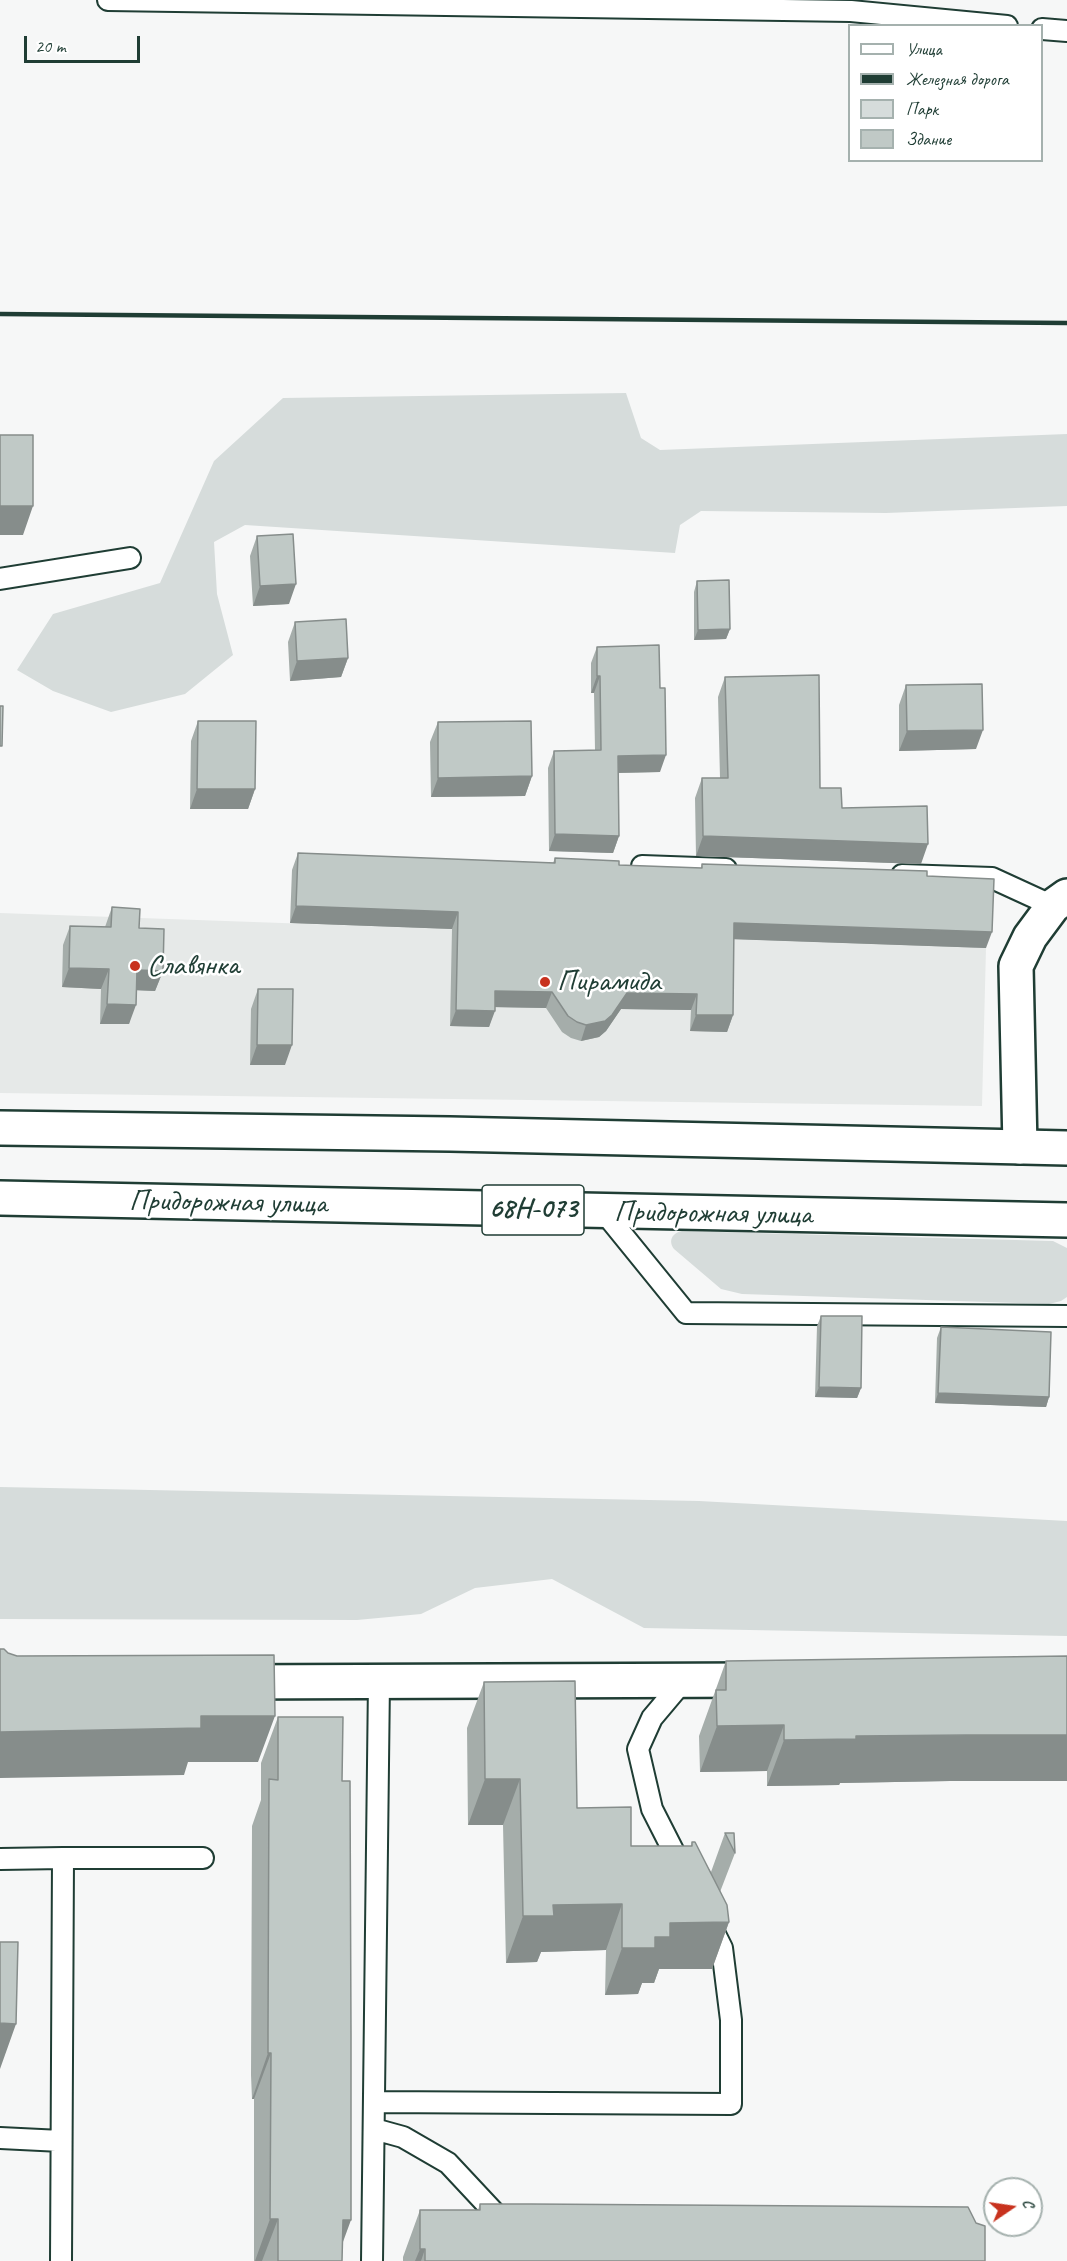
<!DOCTYPE html>
<html>
<head>
<meta charset="utf-8">
<style>
  body { margin:0 }
  #map { position:relative; width:1067px; height:2261px; overflow:hidden; background:#f6f7f7; font-family:Caveat,sans-serif }
  canvas { display:block }
  .legend { position:absolute; left:848px; top:24px; width:195px; height:138px; box-sizing:border-box; background:#fff; border:2px solid #a5b1ae; margin:0; padding:8px 10px; list-style:none; font-size:18px; color:#1f3d34 }
  .legend li { display:flex; align-items:center; gap:12px; height:30px }
  .legend b { width:30px; border:2px solid #a5b1ae }
  .north { position:absolute; left:983px; top:2177px; width:60px; height:60px; box-sizing:border-box; background:#fff; border:2px solid #a5b1ae; border-radius:50%; rotate:77deg; font-size:16px; font-weight:700; line-height:24px; text-align:center; color:#1f3d34 }
  .north::after { content:''; display:block; margin:auto; width:21px; height:27px; background:#c8321e; clip-path:polygon(50% 0,100% 100%,50% 72%,0 100%) }
  .scale { position:absolute; left:24px; top:36px; width:116px; height:27px; box-sizing:border-box; border:3px solid #1f3d34; border-top:0; padding-left:8px; font-size:18px; line-height:21px; white-space:nowrap; color:#1f3d34; -webkit-text-stroke:4px #fff; paint-order:stroke }
</style>
</head>
<body>
<div id="map">
<canvas width="1067" height="2261"></canvas>
<ul class="legend">
<li><b style="height:8px;background:#fff"></b>Улица</li>
<li><b style="height:8px;background:#1f3d34"></b>Железная дорога</li>
<li><b style="height:16px;background:#d6dcdb"></b>Парк</li>
<li><b style="height:16px;background:#c0c9c6"></b>Здание</li>
</ul>
<div class="north">С</div>
<div class="scale">20 m</div>
</div>
<script>
const ctx = document.querySelector('canvas').getContext('2d');
ctx.lineJoin = 'round';
function fillPath(path, color) {
  ctx.fillStyle = color;
  ctx.fill(path, 'evenodd');
}
function strokePath(path, color, width, dash) {
  ctx.strokeStyle = color;
  ctx.lineWidth = width;
  ctx.lineCap = dash ? 'butt' : 'round';
  ctx.setLineDash(dash || []);
  ctx.stroke(path);
}
function write(font, color, halo, rows, align = 'center') {
  ctx.font = font + ' Caveat,sans-serif';
  ctx.lineWidth = 5;
  ctx.setLineDash([]);
  ctx.textBaseline = 'middle';
  ctx.strokeStyle = halo;
  ctx.fillStyle = color;
  for (const [text, x, y, turn = 0] of rows) {
    ctx.save();
    ctx.translate(x, y);
    ctx.rotate((+turn || 0) * Math.PI / 180);
    ctx.textAlign = isNaN(turn) ? turn : align;
    if (halo) ctx.strokeText(text, 0, 0);
    ctx.fillText(text, 0, 0);
    ctx.restore();
  }
}
const built = new Path2D(`
  M 0,913 L 986,948 L 982,1106 L 0,1093 Z`);
const green = new Path2D(`
  M 626,393 L 641,438 L 660,450 L 1067,434 L 1067,506 L 886,513 L 701,511 L 680,525 L 675,553 L 245,525 L 214,542 L 217,594 L 233,655 L 185,694 L 111,712 L 53,691 L 17,670 L 53,614 L 160,583 L 214,461 L 283,398 Z
  M 682,1231 L 1053,1241 L 1067,1248 L 1067,1297 L 1061,1301 L 1049,1304 L 742,1294 L 721,1289 L 674,1249 C 668,1241 672,1233 682,1231 Z
  M 0,1487 L 699,1501 L 1067,1521 L 1067,1636 L 644,1628 L 552,1579 L 475,1588 L 421,1614 L 357,1620 L 0,1619 Z`);
const service = new Path2D(`
  M 108,0 L 851,11 L 1007,26
  M 1042,29 L 1067,31
  M 0,579 L 130,558
  M 642,866 L 726,869
  M 902,875 L 992,878 L 1053,906
  M 604,1212 L 686,1313 L 1067,1316
  M 0,1859 L 63,1858
  M 682,1868 L 652,1809 L 638,1749 L 652,1718 L 684,1680
  M 374,2102 L 731,2104 L 731,2020 L 722,1948 L 710,1924
  M 374,2129 L 403,2137 L 448,2163 L 505,2224
  M 0,2138 L 61,2141
  M 61,2261 L 63,1858 L 203,1858
  M 372,2261 L 379,1681`);
const minor = new Path2D(`
  M 1020,1147 L 1016,966 L 1030,937 L 1053,906 L 1067,896
  M 229,1682 L 762,1680`);
const primary = new Path2D(`
  M 0,1128 L 450,1134 L 1067,1148
  M 0,1198 L 1067,1220`);
const rail = new Path2D(`
  M 0,314 L 1067,323`);
const wall = new Path2D(`
  M 257,536 L 289,604 L 253,606 L 250,556 Z
  M 697,581 L 730,629 L 726,639 L 694,640 L 694,592 Z
  M 295,622 L 348,658 L 341,677 L 290,681 L 288,642 Z
  M 597,647 L 660,772 L 618,773 L 619,836 L 613,853 L 549,851 L 548,768 L 554,751 L 595,750 L 594,693 L 591,693 L 591,663 Z
  M 725,677 L 820,788 L 842,808 L 921,864 L 696,856 L 695,798 L 702,778 L 720,778 L 718,697 Z
  M 906,685 L 976,749 L 899,751 L 899,705 Z
  M 198,721 L 255,789 L 248,809 L 190,809 L 191,741 Z
  M 438,722 L 532,776 L 525,796 L 431,797 L 430,742 Z
  M 298,853 L 553,863 L 555,858 L 619,865 L 701,868 L 702,864 L 927,876 L 986,948 L 733,939 L 733,1015 L 727,1032 L 690,1031 L 691,1010 L 621,1009 L 606,1031 L 599,1037 L 581,1041 L 571,1038 L 562,1032 L 546,1008 L 495,1007 L 489,1027 L 450,1026 L 452,929 L 290,923 L 292,870 Z
  M 112,907 L 139,928 L 163,971 L 155,991 L 137,990 L 129,1024 L 100,1024 L 101,989 L 62,987 L 63,945 L 70,926 L 105,927 Z
  M 258,989 L 285,1065 L 250,1065 L 251,1009 Z
  M 821,1316 L 861,1388 L 857,1398 L 815,1397 L 817,1326 Z
  M 941,1327 L 1049,1397 L 1046,1407 L 935,1403 L 937,1338 Z
  M 726,1661 L 950,1781 L 840,1783 L 839,1785 L 767,1786 L 767,1771 L 700,1772 L 699,1736 Z
  M 484,1682 L 577,1808 L 631,1846 L 691,1846 L 692,1842 L 711,1872 L 725,1833 L 735,1853 L 720,1892 L 729,1922 L 712,1969 L 659,1969 L 654,1983 L 642,1983 L 638,1994 L 605,1995 L 606,1950 L 541,1952 L 537,1962 L 506,1963 L 503,1825 L 468,1825 L 467,1728 Z
  M 278,1717 L 342,2243 L 342,2261 L 254,2261 L 254,2099 L 252,2099 L 251,2075 L 252,1826 L 261,1800 L 261,1763 Z
  M 480,2204 L 985,2261 L 403,2261 L 403,2257 L 420,2210 L 478,2210 Z`);
const shadedWall = new Path2D(`
  M 0,506 L 33,506 L 23,535 L 0,535 Z
  M 296,584 L 289,604 L 253,606 L 260,586 Z
  M 730,629 L 726,639 L 694,640 L 698,630 Z
  M 348,658 L 341,677 L 290,681 L 297,661 Z
  M 597,676 L 600,676 L 594,693 L 591,693 Z
  M 983,730 L 976,749 L 899,751 L 907,731 Z
  M 666,755 L 660,772 L 612,773 L 618,756 Z
  M 532,776 L 525,796 L 431,797 L 438,778 Z
  M 197,789 L 255,789 L 248,809 L 190,809 Z
  M 555,834 L 619,836 L 613,853 L 549,851 Z
  M 703,836 L 928,844 L 921,864 L 696,856 Z
  M 296,906 L 458,912 L 452,929 L 290,923 Z
  M 734,923 L 992,932 L 986,948 L 728,939 Z
  M 69,968 L 109,969 L 101,989 L 62,987 Z
  M 137,970 L 163,971 L 155,991 L 130,990 Z
  M 495,991 L 552,992 L 546,1008 L 490,1007 Z
  M 627,993 L 697,994 L 691,1010 L 621,1009 L 606,1031 L 599,1037 L 581,1041 L 586,1025 Z
  M 107,1004 L 136,1005 L 129,1024 L 100,1024 Z
  M 456,1010 L 495,1011 L 489,1027 L 450,1026 Z
  M 696,1015 L 733,1015 L 727,1032 L 690,1031 Z
  M 257,1045 L 292,1045 L 285,1065 L 250,1065 Z
  M 819,1387 L 861,1388 L 857,1398 L 815,1397 Z
  M 938,1393 L 1049,1397 L 1046,1407 L 935,1403 Z
  M 201,1716 L 275,1716 L 258,1762 L 188,1762 L 184,1775 L 0,1778 L 0,1732 Z
  M 784,1725 L 767,1771 L 700,1772 L 717,1726 Z
  M 967,1735 L 1067,1735 L 1067,1781 L 950,1781 L 840,1783 L 839,1785 L 767,1786 L 784,1740 L 856,1736 Z
  M 485,1779 L 520,1779 L 503,1825 L 468,1825 Z
  M 622,1904 L 606,1950 L 541,1952 L 537,1962 L 506,1963 L 523,1916 L 553,1905 Z
  M 729,1922 L 712,1969 L 659,1969 L 654,1983 L 642,1983 L 638,1994 L 605,1995 L 622,1948 L 655,1937 L 670,1923 Z
  M 0,2023 L 16,2024 L 0,2069 Z
  M 268,2053 L 271,2053 L 254,2099 L 252,2099 Z
  M 270,2219 L 278,2219 L 262,2261 L 255,2261 Z
  M 343,2220 L 351,2220 L 336,2261 Z
  M 420,2249 L 425,2249 L 421,2261 L 415,2261 Z`);
const building = new Path2D(`
  M 0,435 L 33,435 L 33,506 L 0,506 Z
  M 293,534 L 296,584 L 260,586 L 257,536 Z
  M 729,580 L 730,629 L 698,630 L 697,581 Z
  M 346,619 L 348,658 L 297,661 L 295,622 Z
  M 659,645 L 660,688 L 665,688 L 666,755 L 618,756 L 619,836 L 555,834 L 554,751 L 601,750 L 600,676 L 597,676 L 597,647 Z
  M 819,675 L 820,788 L 841,788 L 842,808 L 927,806 L 928,844 L 703,836 L 702,778 L 728,778 L 725,677 Z
  M 982,684 L 983,730 L 907,731 L 906,685 Z
  M 0,706 L 3,706 L 2,746 L 0,746 Z
  M 198,721 L 256,721 L 255,789 L 197,789 Z
  M 531,721 L 532,776 L 438,778 L 438,722 Z
  M 298,853 L 555,863 L 555,858 L 619,861 L 619,865 L 702,868 L 702,864 L 927,871 L 927,876 L 994,879 L 992,932 L 734,923 L 733,1015 L 696,1015 L 697,994 L 627,993 L 612,1015 L 605,1021 L 586,1025 L 577,1022 L 568,1016 L 552,992 L 495,991 L 495,1011 L 456,1010 L 458,912 L 296,906 Z
  M 112,907 L 140,909 L 139,928 L 164,929 L 163,971 L 137,970 L 136,1005 L 107,1004 L 109,969 L 69,968 L 70,926 L 111,927 Z
  M 258,989 L 293,989 L 292,1045 L 257,1045 Z
  M 821,1316 L 862,1316 L 861,1388 L 819,1387 Z
  M 941,1327 L 1051,1332 L 1049,1397 L 938,1393 Z
  M 0,1649 L 4,1649 L 8,1653 L 17,1656 L 274,1655 L 275,1716 L 201,1716 L 201,1728 L 0,1732 Z
  M 1067,1656 L 1067,1735 L 967,1735 L 856,1736 L 856,1739 L 784,1740 L 784,1725 L 717,1726 L 716,1690 L 726,1690 L 726,1661 Z
  M 575,1681 L 577,1808 L 631,1807 L 631,1846 L 692,1846 L 692,1842 L 695,1842 L 727,1905 L 729,1922 L 670,1923 L 670,1937 L 655,1937 L 655,1948 L 622,1948 L 622,1904 L 553,1905 L 554,1916 L 523,1916 L 520,1779 L 485,1779 L 484,1682 Z
  M 278,1717 L 343,1717 L 342,1781 L 350,1781 L 351,2035 L 351,2220 L 343,2220 L 342,2261 L 278,2261 L 278,2219 L 270,2219 L 271,2053 L 268,2053 L 268,2029 L 269,1779 L 278,1780 Z
  M 725,1833 L 734,1833 L 735,1853 Z
  M 0,1942 L 18,1942 L 16,2024 L 0,2023 Z
  M 480,2204 L 531,2204 L 968,2207 L 976,2223 L 985,2226 L 985,2261 L 425,2261 L 425,2249 L 420,2249 L 420,2210 L 480,2210 Z`);
const markers = [
  [135,966,6,"#c8321e"],
  [545,982,6,"#c8321e"]
];
const shields = [
  [533,1210,102]
];
const shieldNames = [
  ["68Н-073",533,1210]
];
const poiNames = [
  ["Славянка",147,966],
  ["Пирамида",557,982]
];
const streetNames = [
  ["Придорожная улица",228,1203,1],
  ["Придорожная улица",713,1214,1]
];
fillPath(built, '#e6e9e8');
fillPath(green, '#d6dcdb');
strokePath(service, '#1f3d34', 24);
strokePath(minor, '#1f3d34', 38);
strokePath(primary, '#1f3d34', 38);
strokePath(service, '#fff', 20);
strokePath(minor, '#fff', 33);
strokePath(primary, '#fff', 33);
strokePath(rail, '#1f3d34', 4.5);
fillPath(wall, '#a5adaa');
fillPath(shadedWall, '#868d8b');
fillPath(building, '#c0c9c6');
strokePath(building, '#868d8b', 1.5);
for (const [x, y, r, color] of markers) {
  const dot = new Path2D();
  dot.arc(x, y, r, 0, 2 * Math.PI);
  ctx.fillStyle = color;
  ctx.fill(dot);
  strokePath(dot, '#fff', 2);
}
for (const [x, y, w] of shields) {
  const box = new Path2D();
  box.roundRect(x - w / 2, y - 25, w, 50, 4.5);
  ctx.fillStyle = '#fff';
  ctx.fill(box);
  strokePath(box, '#1f3d34', 1.5);
}
write('bold 28px', '#1f3d34', null, shieldNames);
write('30px', '#1f3d34', '#fff', poiNames, 'left');
write('30px', '#1f3d34', '#fff', streetNames);
</script>
</body>
</html>
